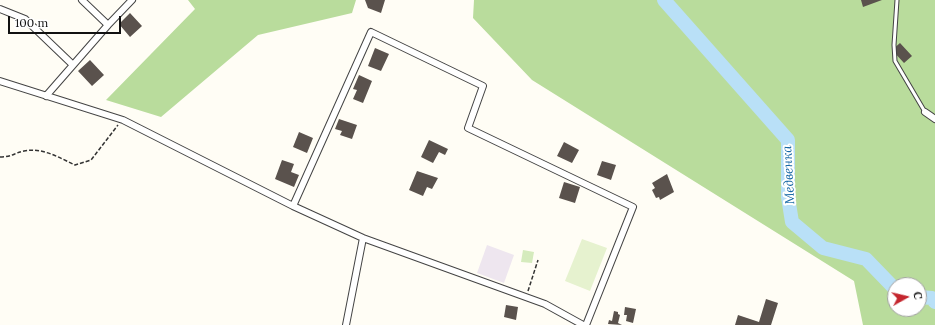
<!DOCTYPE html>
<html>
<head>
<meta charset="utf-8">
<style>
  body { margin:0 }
  #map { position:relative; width:935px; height:325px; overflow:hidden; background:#fffdf5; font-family:Lora,serif }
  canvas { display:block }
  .north { position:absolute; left:887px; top:277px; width:40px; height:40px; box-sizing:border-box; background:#fff; border:1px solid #a0a0a0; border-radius:50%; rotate:82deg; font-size:11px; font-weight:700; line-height:16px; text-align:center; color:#111 }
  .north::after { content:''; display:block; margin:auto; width:14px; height:18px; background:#c4262e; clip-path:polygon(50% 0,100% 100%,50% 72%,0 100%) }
  .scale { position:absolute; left:8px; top:16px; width:113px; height:18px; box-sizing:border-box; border:2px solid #111; border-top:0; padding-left:5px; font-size:12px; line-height:14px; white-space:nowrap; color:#111; -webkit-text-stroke:3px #fff; paint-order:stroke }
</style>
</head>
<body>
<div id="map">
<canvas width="935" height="325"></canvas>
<div class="north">С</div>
<div class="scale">100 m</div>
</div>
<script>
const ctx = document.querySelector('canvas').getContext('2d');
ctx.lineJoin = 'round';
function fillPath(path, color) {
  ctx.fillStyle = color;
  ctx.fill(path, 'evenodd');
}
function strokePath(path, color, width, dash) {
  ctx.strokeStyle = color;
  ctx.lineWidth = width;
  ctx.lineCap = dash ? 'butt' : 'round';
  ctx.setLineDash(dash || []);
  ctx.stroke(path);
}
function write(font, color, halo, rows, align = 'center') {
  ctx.font = font + ' Lora,serif';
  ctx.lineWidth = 4;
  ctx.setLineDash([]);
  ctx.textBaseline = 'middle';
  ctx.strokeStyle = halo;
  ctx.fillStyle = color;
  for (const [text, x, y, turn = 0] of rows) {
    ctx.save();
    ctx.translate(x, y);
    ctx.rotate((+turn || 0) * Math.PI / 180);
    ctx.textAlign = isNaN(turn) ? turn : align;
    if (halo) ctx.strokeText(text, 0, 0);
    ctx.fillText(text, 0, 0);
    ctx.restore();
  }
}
const industrial = new Path2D(`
  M 487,245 L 514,255 L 504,283 L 477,273 Z`);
const green = new Path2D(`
  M 523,250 L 534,252 L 532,263 L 521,262 Z`);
const forest = new Path2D(`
  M 188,0 L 356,0 L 352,13 L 258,35 L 161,117 L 106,100 L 195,9 Z
  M 474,0 L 935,0 L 935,325 L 863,325 L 854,281 L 532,80 L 473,18 ZM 895,285 L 919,285 L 919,309 L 895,309 Z`);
const pitch = new Path2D(`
  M 582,239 L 607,248 L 590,291 L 565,281 Z`);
const river = new Path2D(`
  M 664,0 L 788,140 L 788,197 L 792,222 L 823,248 L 866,259 L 895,289
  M 919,297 L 932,298 L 935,302`);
const building = new Path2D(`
  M 365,0 L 385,0 L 381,13 L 368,8 Z
  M 861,0 L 882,0 L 863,7 Z
  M 130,13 L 142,26 L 130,37 L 119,24 Z
  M 900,43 L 912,56 L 904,63 L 892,50 Z
  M 375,48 L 389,54 L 381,71 L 368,66 Z
  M 90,60 L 104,75 L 92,86 L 78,71 Z
  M 359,75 L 372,81 L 363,103 L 353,99 L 357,90 L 353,89 Z
  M 339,119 L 357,125 L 352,139 L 340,135 L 342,131 L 335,129 Z
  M 299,132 L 313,138 L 307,153 L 293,147 Z
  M 429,140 L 448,149 L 445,155 L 439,152 L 433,163 L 421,157 Z
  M 564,142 L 579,150 L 572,163 L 557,156 Z
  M 282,160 L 294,164 L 291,172 L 299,175 L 294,187 L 275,179 Z
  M 602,161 L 616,165 L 611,180 L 597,175 Z
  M 417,171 L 438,178 L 432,189 L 427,187 L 423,196 L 409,190 Z
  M 667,174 L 674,192 L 660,200 L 659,197 L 656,198 L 652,190 L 655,188 L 652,183 Z
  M 564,182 L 580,187 L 575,203 L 559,198 Z
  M 766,299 L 778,303 L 771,325 L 735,325 L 738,315 L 759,322 Z
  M 506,305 L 518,307 L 516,320 L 504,317 Z
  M 625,307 L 636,309 L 633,323 L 626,321 L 627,315 L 624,315 Z
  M 614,311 L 618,312 L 618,314 L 620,315 L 618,323 L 622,325 L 608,324 L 609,320 L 612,321 Z`);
const path = new Path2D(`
  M 0,157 C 12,157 14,153 24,151 C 42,147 60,158 75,165 L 91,160 L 118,125
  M 528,291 L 538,260`);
const service = new Path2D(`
  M 897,0 L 894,45 L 895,61 L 925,112`);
const minor = new Path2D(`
  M 0,9 L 25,19 L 73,65
  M 108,25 L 132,0
  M 0,81 L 123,120 L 293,206 L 363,238 L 545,304 L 583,325
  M 46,96 L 108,25 L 82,0
  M 925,112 L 935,119
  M 293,206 L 371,32 L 483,86 L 468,128 L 633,207 L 586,325
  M 346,325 L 363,238`);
const waterNames = [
  ["Медвенка",789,175,-93]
];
fillPath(industrial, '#eee6ef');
fillPath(green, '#d5ebbd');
fillPath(forest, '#b9dc9c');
fillPath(pitch, '#e6f2cf');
strokePath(river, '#b9e0f7', 14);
fillPath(building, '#5a524d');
strokePath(service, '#444', 5);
strokePath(minor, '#444', 8);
strokePath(path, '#333', 1.5, [4, 2]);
strokePath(service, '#fff', 3);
strokePath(minor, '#fff', 6);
write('italic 13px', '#1768a6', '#fff', waterNames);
</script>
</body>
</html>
